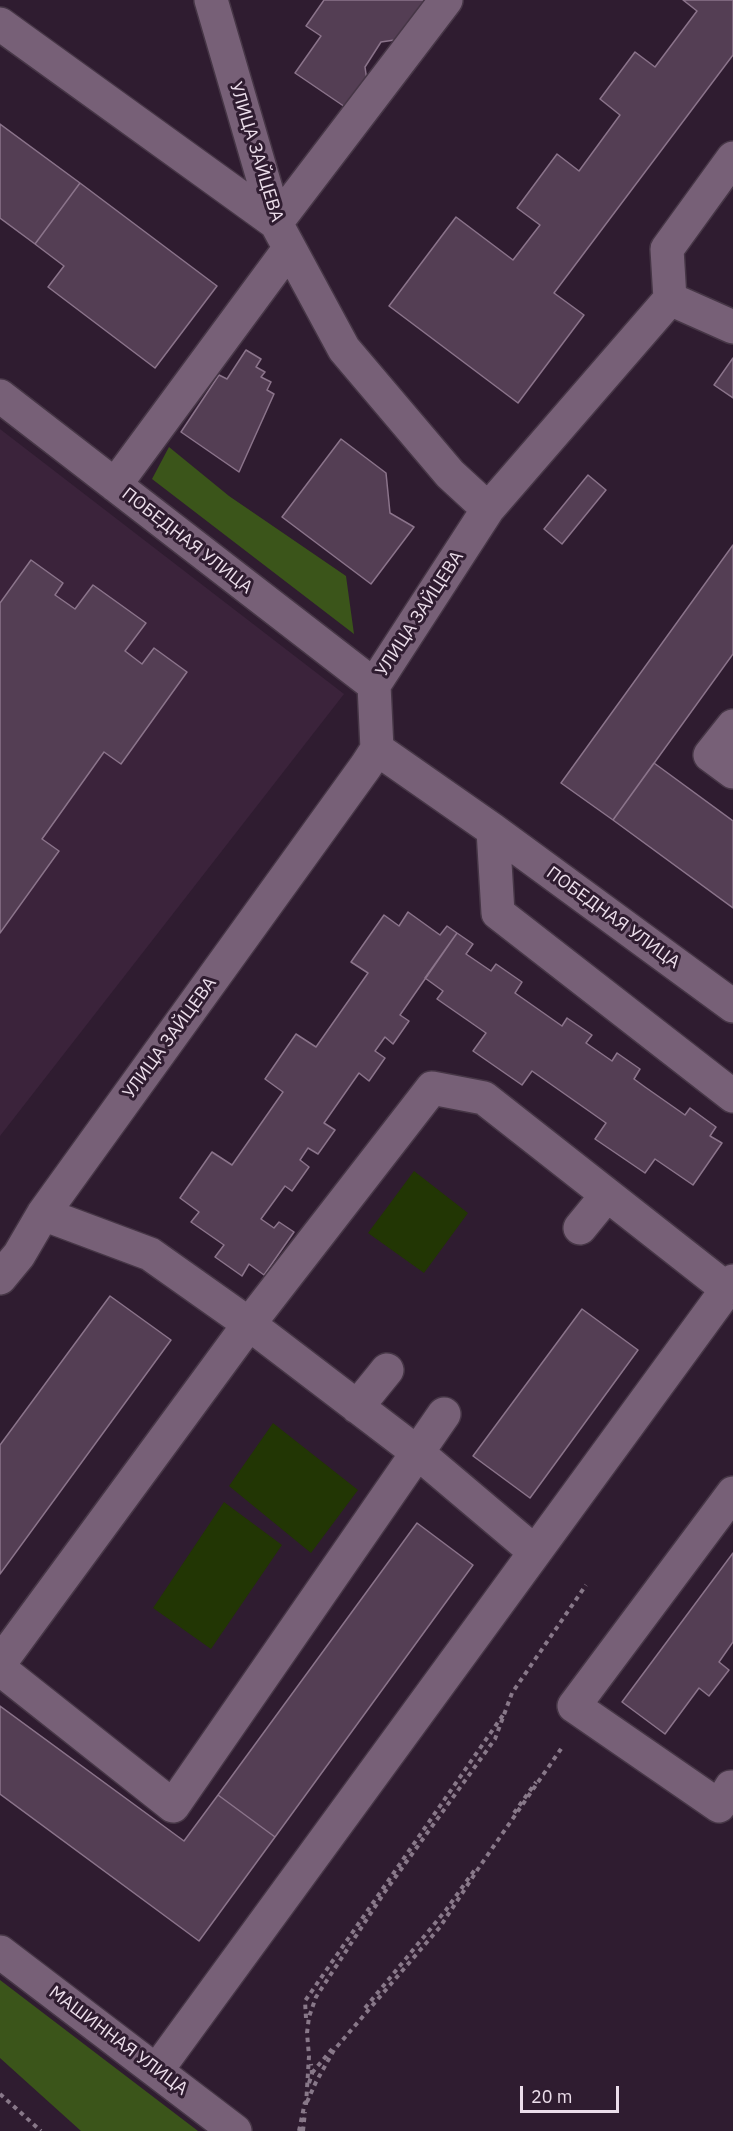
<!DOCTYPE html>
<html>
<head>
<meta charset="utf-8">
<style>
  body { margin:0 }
  #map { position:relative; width:733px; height:2131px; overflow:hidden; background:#2f1c30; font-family:"IBM Plex Sans",sans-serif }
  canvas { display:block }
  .scale { position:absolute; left:520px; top:2086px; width:99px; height:27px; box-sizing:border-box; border:3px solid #ecdeeb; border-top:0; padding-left:8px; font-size:18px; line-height:21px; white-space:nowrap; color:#ecdeeb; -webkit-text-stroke:4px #2f1c30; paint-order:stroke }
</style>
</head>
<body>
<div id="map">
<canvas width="733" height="2131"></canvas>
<div class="scale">20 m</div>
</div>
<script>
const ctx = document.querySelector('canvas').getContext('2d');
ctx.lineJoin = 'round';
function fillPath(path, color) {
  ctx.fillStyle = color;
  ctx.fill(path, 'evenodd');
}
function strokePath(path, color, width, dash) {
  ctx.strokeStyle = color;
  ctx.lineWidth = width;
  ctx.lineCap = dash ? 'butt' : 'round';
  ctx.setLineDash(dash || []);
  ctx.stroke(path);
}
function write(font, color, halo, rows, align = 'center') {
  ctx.font = font + ' "IBM Plex Sans",sans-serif';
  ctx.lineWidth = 6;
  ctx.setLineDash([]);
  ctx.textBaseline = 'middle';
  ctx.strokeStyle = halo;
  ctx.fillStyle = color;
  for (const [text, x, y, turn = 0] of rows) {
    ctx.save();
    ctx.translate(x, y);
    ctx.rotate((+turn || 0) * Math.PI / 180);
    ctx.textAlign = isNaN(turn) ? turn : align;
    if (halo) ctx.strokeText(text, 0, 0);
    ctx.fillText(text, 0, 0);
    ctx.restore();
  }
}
const built = new Path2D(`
  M 0,429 L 344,694 L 0,1136 Z`);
const green = new Path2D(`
  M 414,1171 L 468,1213 L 424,1273 L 368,1233 Z
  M 273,1423 L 358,1490 L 311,1553 L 229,1486 Z
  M 224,1502 L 282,1545 L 211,1649 L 153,1608 Z`);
const forest = new Path2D(`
  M 169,447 L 229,496 L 346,576 L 354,634 L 152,479 Z
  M 0,1980 L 198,2131 L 81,2131 L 0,2058 Z`);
const building = new Path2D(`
  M 324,0 L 433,0 L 408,38 L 381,42 L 365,67 L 367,81 L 348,109 L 295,73 L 321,36 L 306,26 Z
  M 683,0 L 733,0 L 733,55 L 554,293 L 584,315 L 518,403 L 389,306 L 456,217 L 513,260 L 540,225 L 517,208 L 557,154 L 579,171 L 620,115 L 600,99 L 635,52 L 655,67 L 697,11 Z
  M 0,124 L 80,183 L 35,244 L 0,218 Z
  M 80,183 L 217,286 L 155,368 L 48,287 L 64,266 L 35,244 Z
  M 246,350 L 261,359 L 256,367 L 265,372 L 261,377 L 271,382 L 267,390 L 274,394 L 239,472 L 181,432 L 219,375 L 227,379 Z
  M 733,358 L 733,398 L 714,385 Z
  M 341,439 L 386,473 L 390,513 L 414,527 L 371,584 L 282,517 Z
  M 588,475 L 606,490 L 562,544 L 544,529 Z
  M 733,545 L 733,654 L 613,820 L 561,783 Z
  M 31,560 L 63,583 L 55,595 L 75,609 L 93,585 L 146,623 L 125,651 L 142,664 L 154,648 L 187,672 L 121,764 L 104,752 L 42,839 L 59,851 L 0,933 L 0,603 Z
  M 654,763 L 733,821 L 733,908 L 613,820 Z
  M 408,912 L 440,935 L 447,926 L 457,933 L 400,1015 L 409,1021 L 393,1044 L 385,1037 L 375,1051 L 385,1058 L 369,1081 L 359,1073 L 324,1123 L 335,1130 L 318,1154 L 308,1148 L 300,1160 L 309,1167 L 292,1191 L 285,1186 L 261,1219 L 274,1228 L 279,1222 L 294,1232 L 264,1275 L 249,1264 L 242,1276 L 215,1257 L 224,1245 L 191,1222 L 199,1212 L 180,1198 L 212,1152 L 232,1165 L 283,1092 L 265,1079 L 296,1034 L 316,1047 L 368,973 L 351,962 L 384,915 L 399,926 Z
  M 457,933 L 473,944 L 466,954 L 491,971 L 496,964 L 522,982 L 515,993 L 562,1026 L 567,1018 L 592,1035 L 586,1043 L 612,1061 L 617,1053 L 640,1069 L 634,1079 L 645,1087 L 685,1115 L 690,1108 L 716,1127 L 710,1136 L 722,1143 L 693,1185 L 655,1159 L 645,1173 L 595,1139 L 606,1123 L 532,1071 L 522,1085 L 473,1051 L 486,1033 L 437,999 L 443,991 L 425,978 Z
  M 110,1296 L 171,1340 L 0,1574 L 0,1445 Z
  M 582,1309 L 638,1350 L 530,1498 L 473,1456 Z
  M 417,1523 L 473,1565 L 275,1837 L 218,1795 Z
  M 733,1553 L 733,1642 L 719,1662 L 729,1670 L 709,1696 L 699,1688 L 665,1734 L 622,1702 Z
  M 0,1706 L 184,1841 L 218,1795 L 275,1837 L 199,1941 L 0,1794 Z`);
const path = new Path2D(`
  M 514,1813 L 536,1782
  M 365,2008 L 446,1910 L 476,1868
  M 306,2018 L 305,2001 L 503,1715
  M 312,2073 L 332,2049
  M 309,2083 L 312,2074 L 311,2064
  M 0,2094 L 41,2131
  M 307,2102 L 316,2082 L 334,2050 L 440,1927 L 480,1866 L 563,1746
  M 306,2105 L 309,2056 L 307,2033 L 309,2017 L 316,1997 L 384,1893 L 495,1739 L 512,1693 L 586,1585
  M 299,2131 L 305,2102
  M 303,2131 L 305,2112`);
const minor = new Path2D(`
  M 0,24 L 276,223
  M 276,223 L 446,0
  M 670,299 L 733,327
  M 0,396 L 374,685
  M 115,485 L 289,249
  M 488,509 L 670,299 L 667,249 L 733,158
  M 733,726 L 710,755 L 733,772
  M 377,749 L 493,830 L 733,1006
  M 493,830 L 498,913 L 733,1096
  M 43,1214 L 150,1254 L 249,1324 L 418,1453 L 535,1552
  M 580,1228 L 607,1195
  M 0,1278 L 19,1255 L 43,1214 L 366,766 L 377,749 L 374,685 L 488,509 L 450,474 L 344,349 L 276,223 L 211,0
  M 357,1407 L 387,1370
  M 733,1493 L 574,1706 L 719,1806 L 731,1787 L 733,1788
  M 0,1663 L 249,1324 L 432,1088 L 484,1098 L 727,1289
  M 0,1669 L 173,1806 L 444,1414
  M 0,1952 L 235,2131
  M 157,2070 L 733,1281`);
const streetNames = [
  ["УЛИЦА ЗАЙЦЕВА",256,152,73],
  ["ПОБЕДНАЯ УЛИЦА",187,541,38],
  ["УЛИЦА ЗАЙЦЕВА",420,614,-57],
  ["ПОБЕДНАЯ УЛИЦА",613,918,36],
  ["УЛИЦА ЗАЙЦЕВА",170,1038,-54],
  ["МАШИННАЯ УЛИЦА",118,2041,37]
];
fillPath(built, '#3b233b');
fillPath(green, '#223604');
fillPath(forest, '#3b551a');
fillPath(building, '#543e54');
strokePath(building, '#8b748b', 1.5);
strokePath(minor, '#463646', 36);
strokePath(path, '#887889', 4, [4.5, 4.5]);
strokePath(minor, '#776077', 33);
write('18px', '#ecdeeb', '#2f1c30', streetNames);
</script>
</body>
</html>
